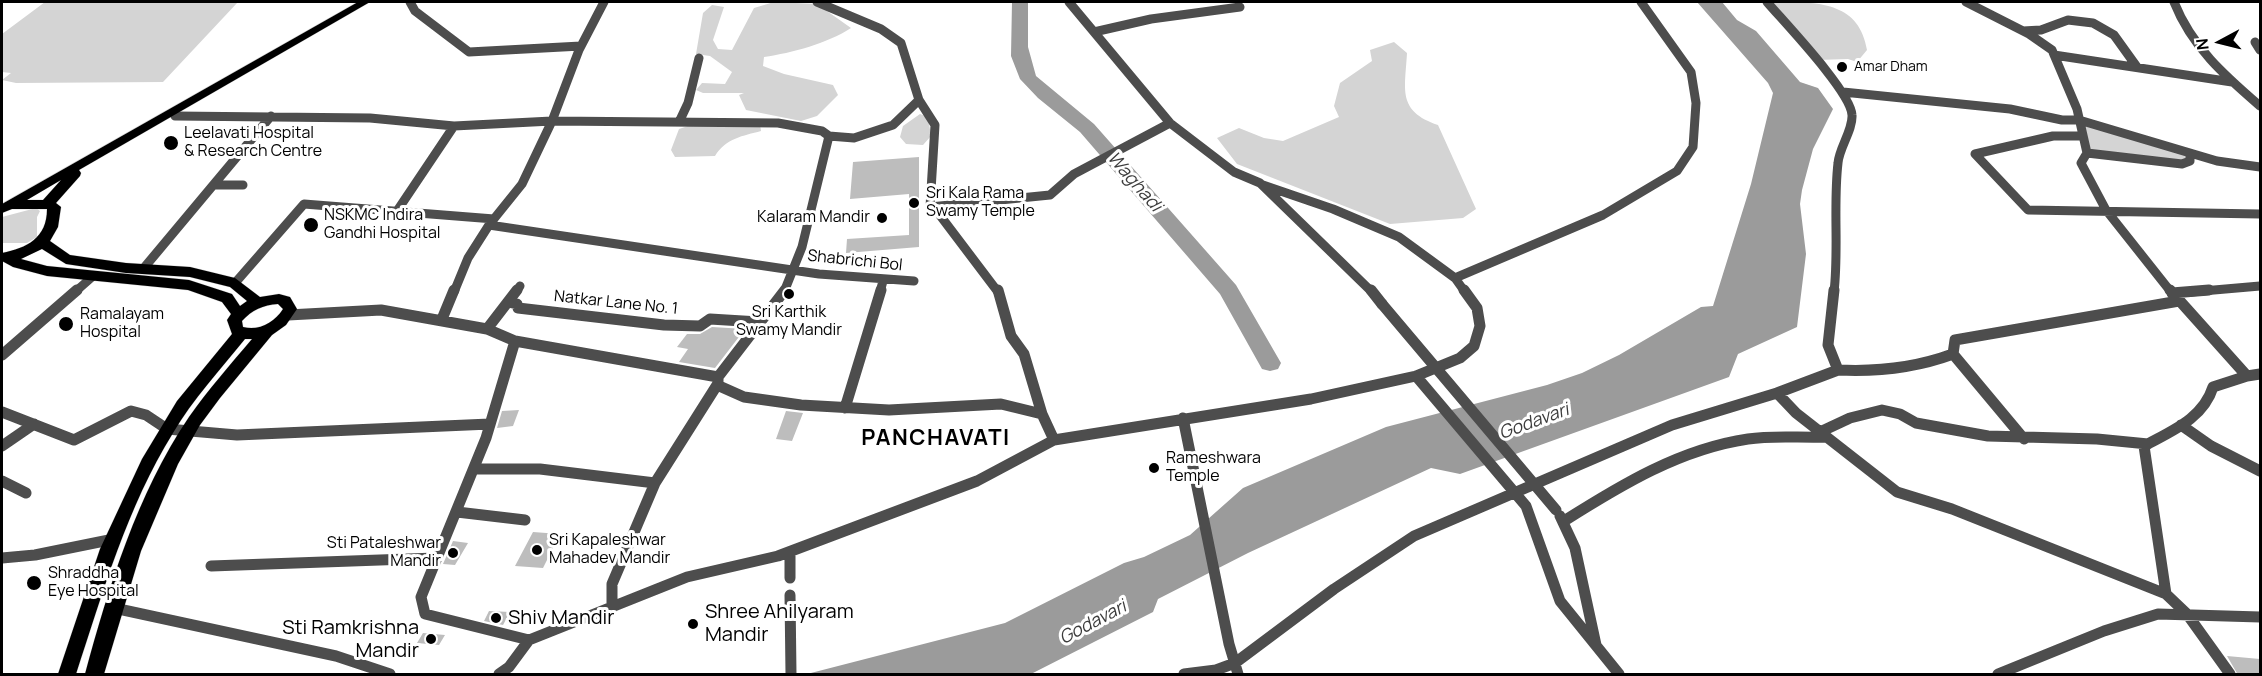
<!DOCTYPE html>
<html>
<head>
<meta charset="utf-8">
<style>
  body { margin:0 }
  #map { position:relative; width:2262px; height:676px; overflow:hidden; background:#fff; font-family:Manrope,sans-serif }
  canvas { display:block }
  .frame { position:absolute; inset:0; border:3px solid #000; pointer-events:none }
  .north { position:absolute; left:2190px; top:12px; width:60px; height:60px; -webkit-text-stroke:4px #fff; paint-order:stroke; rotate:263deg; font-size:16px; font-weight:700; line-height:24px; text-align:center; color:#000 }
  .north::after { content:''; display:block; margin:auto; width:21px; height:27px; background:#000; clip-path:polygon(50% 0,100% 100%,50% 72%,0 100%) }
</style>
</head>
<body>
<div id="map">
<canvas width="2262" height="676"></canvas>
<div class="frame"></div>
<div class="north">N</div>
</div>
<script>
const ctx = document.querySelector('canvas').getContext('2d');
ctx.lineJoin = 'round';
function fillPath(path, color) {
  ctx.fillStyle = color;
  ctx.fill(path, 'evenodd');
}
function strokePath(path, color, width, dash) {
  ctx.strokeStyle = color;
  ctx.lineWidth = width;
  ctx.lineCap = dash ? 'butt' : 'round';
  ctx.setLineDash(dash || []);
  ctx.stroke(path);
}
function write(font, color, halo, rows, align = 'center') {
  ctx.font = font + ' Manrope,sans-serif';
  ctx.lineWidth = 6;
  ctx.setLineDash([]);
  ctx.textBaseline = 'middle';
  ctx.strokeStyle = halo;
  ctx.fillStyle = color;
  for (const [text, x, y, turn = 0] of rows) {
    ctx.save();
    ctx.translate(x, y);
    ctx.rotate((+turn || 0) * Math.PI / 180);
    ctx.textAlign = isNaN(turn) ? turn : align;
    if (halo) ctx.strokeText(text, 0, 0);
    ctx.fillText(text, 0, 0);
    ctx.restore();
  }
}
const green = new Path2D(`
  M 45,2 L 238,2 L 163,82 L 16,83 L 2,80 L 11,73 L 2,72 L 2,34 Z
  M 774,2 L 817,4 L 851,28 C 828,43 792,53 764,57 L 763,66 L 784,74 L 833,85 L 838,95 L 817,116 L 801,121 L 746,110 L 739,95 L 744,93 L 703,93 L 696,90 L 702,83 L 725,84 L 732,72 L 710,56 L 696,54 L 703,13 L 712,5 L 724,7 L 713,40 L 718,49 L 732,50 L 754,8 Z
  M 1771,2 C 1815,2 1859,0 1867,50 L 1857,62 L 1848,59 L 1817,60 Z
  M 1394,42 L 1407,53 C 1405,90 1397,111 1438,125 L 1476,209 L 1463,218 L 1390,224 L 1237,164 L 1217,138 L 1239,128 L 1264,138 L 1283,141 L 1339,117 L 1334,106 L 1340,83 L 1372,61 L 1370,50 Z
  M 920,114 L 928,117 L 931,136 L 923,145 L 906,144 L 900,137 L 903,126 Z
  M 2082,123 L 2186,154 L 2187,160 L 2178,161 L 2089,152 Z
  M 760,124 L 761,131 C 743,136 726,138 715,156 L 675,157 L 671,150 L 679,129 L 691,125 Z
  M 36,208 L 40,211 L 37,217 L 37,237 L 27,243 L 2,243 L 2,217 Z`);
const water = new Path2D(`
  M 1697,2 L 1722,2 L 1737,20 L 1756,31 L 1800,82 L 1818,88 L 1833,109 L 1813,149 L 1802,190 L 1800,204 L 1806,254 L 1797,327 L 1738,354 L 1729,377 L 1460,474 L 1431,468 L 1248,553 L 1158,599 L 1153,612 L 1031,674 L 807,674 L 1005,623 L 1124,563 L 1144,557 L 1190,535 L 1243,488 L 1386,427 L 1547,385 L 1582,373 L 1619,355 L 1701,307 L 1713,306 L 1751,184 L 1773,93 L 1768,83 Z`);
const river = new Path2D(`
  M 1012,2 L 1028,2 L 1028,47 L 1036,76 L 1094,124 L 1236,285 L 1281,363 L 1278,369 L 1270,371 L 1262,369 L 1220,294 L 1080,132 L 1038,98 L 1020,79 L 1011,56 Z`);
const building = new Path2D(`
  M 919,157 L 919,247 L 846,253 L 847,239 L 909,235 L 909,194 L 850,199 L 853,162 Z
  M 712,327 L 745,329 L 715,368 L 679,362 L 688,349 L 677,347 L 687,334 L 700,334 Z
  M 519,410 L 513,426 L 497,428 L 502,411 Z
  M 786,411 L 803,413 L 792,441 L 776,439 Z
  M 533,532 L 560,534 L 543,568 L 515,566 Z
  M 453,541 L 468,543 L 455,565 L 443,564 Z
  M 489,611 L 510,612 L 503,625 L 484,621 Z
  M 423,633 L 445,635 L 439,645 L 417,643 Z
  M 2227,656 L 2260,659 L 2260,675 L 2238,675 Z`);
const minorFar1 = new Path2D(`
  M 410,2 L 415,11 L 469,52 L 581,46
  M 817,2 L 881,29 L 901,43 L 919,100 L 935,125 L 930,207 L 939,214 L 998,292
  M 1069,2 L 1170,123 L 1234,172 L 1260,183 L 1372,292
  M 1767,2 C 1785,23 1851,92 1852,115 C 1853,130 1839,148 1838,163 C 1833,206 1839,249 1834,292
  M 1966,2 L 2029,34 L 2052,50 L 2077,109 L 2087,153 L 2081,163 L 2106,210 L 2171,292
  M 2174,2 C 2192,47 2224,75 2260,106
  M 2023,31 L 2041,30 L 2068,20 L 2093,23 L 2114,35 L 2137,67
  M 1094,32 L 1151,19 L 1240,7
  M 2255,42 L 2260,50
  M 2054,55 L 2232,82
  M 1843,92 L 2010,109 L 2062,120 L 2079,120 L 2217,161 L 2260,167
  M 175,116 L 370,118 L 454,126 L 552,121 L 778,123 L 822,131 L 829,136 L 854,138 L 893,125 L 919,100
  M 680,120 L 688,103 L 699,58
  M 2082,136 L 2053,136 L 1975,154 L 2028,210 L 2260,214
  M 2087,153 L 2182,164 L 2190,161 L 2190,154
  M 214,185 L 243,185
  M 1263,185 L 1333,209 L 1399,237 L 1455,278
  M 930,207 L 1050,195 L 1074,174 L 1170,123
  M 397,211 L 454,126
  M 489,225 L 819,274 L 914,281
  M 143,269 L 271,116
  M 235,283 L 304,204 L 494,219
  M 75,292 L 92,277
  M 454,292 L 468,258 L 489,225 L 522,184 L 552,121 L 579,50 L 604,2
  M 516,292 L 520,286
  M 784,292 L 802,247 L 829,136
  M 880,292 L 883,281
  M 1465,292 L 1455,278 L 1603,215 L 1677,171 L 1693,147 L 1696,103 L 1691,72 L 1641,2
  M 2191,292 L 2260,286`);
const minor = new Path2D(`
  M 998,290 L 1011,336 L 1024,354 L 1042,414 L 1054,440
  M 1371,290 L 1382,304
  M 2172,293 L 2209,290
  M 508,302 L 517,304 L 518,308 L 664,325 L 700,326 L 710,319 L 759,322
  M 288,315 L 381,310 L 487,329 L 515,341 L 486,438 L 421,597 L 425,614 L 529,640
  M 442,319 L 454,290
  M 487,329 L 517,290
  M 515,341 L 718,377 L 718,382
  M 1953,354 L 2024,439
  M 2,355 L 77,290
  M 1838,370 C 1878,372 1915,368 1953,354 L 1955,340 L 2179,301
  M 1416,376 L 1526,506 L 1560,601 L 1619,674
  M 2247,376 L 2260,374
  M 718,377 L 785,290
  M 717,385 L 744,397 L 801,405 L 889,410 L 1001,404 L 1042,414
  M 1777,393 L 1796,413 L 1897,492 L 1952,509 L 2166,594 L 2187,614 L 2230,674
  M 845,408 L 881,290
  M 2,412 L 74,440 L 131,411 L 146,415 L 167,429 L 237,435 L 490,424
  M 1183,418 L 1229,644 L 1238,674
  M 2181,425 L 2211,446 L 2260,471
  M 1820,432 L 1850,418 L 1882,410 L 1900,414 L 1916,423 L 1988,436 L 2097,439 L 2148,444
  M 2,446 L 34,424
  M 474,469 L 540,469 L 655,483
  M 2,481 L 26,493
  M 457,512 L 525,520
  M 1560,516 L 1575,548 L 1596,645
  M 1564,521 C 1621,485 1680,449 1748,439 C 1773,435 1800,438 1826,437
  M 790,552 L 790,578
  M 2,558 L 35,555 L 114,539
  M 211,566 L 436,558
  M 2166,594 L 2144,446 C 2171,431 2203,419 2213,387 L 2247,376 L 2170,290
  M 790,595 L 791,674
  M 114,608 L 336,656 L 390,674
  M 612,608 L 612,584 L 655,483 L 717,385
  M 499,674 L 509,667 L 529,640 L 687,577 L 778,556 L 977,481 L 1054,440 L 1311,399 L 1416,376 L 1460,358 L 1474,346 L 1480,326 L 1477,308 L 1464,290
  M 1184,674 L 1216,670 L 1235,663 L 1334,589 L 1414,536 L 1672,425 L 1777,393 L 1838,370 L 1828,345 L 1834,290
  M 1998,674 L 2104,631 L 2158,614 L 2260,617`);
const major = new Path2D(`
  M 358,2 L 370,2 L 79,170 L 81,173 L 80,176 L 56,203 L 61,207 L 58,227 L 50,241 L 70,255 L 126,263 L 190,267 L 235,278 L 260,297 L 279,294 L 290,297 L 297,309 L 286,325 L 272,335 L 220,398 L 200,425 L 178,464 L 141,551 L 104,674 L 85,674 C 109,586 137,494 189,417 C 208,390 230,365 252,339 L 245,339 C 220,370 193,399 173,433 C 127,507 103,592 76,674 L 58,674 L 100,549 L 142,459 L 177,401 L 232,334 L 227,320 L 231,314 L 222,302 L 188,290 L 47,276 L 13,267 L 2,261 L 2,253 C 27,248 47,238 47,209 L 12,209 L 2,213 L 2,204 ZM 61,180 L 43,200 L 27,200 ZM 42,249 L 66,264 L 126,273 L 190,277 L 230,287 L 247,301 L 240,306 L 232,294 L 189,280 L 47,266 L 21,259 ZM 278,304 L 283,309 C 274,323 259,331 243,327 L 242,321 C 252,310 263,305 278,304 Z`);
const minorBridge = new Path2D(`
  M 1382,304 L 1556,510`);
const markers = [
  [1842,67,6,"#000"],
  [171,143,8,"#000"],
  [914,203,6,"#000"],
  [882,218,6,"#000"],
  [311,225,8,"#000"],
  [789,294,6,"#000"],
  [66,324,8,"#000"],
  [1154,468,6,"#000"],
  [537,550,6,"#000"],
  [453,553,6,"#000"],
  [34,583,8,"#000"],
  [496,618,6,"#000"],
  [693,624,6,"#000"],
  [431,639,6,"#000"]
];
const farPoinames = [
  ["Amar Dham",1854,67]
];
const poiNames = [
  ["Leelavati Hospital",184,134],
  ["& Research Centre",184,152],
  ["Sri Kala Rama",926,194],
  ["Swamy Temple",926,212],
  ["NSKMC Indira",324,216],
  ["Gandhi Hospital",324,234],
  ["Kalaram Mandir",870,218,"right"],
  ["Sri Karthik",789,313,"center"],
  ["Swamy Mandir",789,331,"center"],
  ["Ramalayam",80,315],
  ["Hospital",80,333],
  ["Rameshwara",1166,459],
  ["Temple",1166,477],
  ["Sri Kapaleshwar",549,541],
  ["Mahadev Mandir",549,559],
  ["Sti Pataleshwar",441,544,"right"],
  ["Mandir",441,562,"right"],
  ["Shraddha",48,574],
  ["Eye Hospital",48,592]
];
const streetNames = [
  ["Shabrichi Bol",855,261,6],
  ["Natkar Lane No. 1",616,303,6]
];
const waterNames = [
  ["Waghadi",1134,182,49],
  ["Godavari",1534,422,-20],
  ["Godavari",1093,623,-28]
];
const nearPoinames = [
  ["Shree Ahilyaram",705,612],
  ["Mandir",705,635],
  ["Shiv Mandir",508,618],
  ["Sti Ramkrishna",419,628,"right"],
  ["Mandir",419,651,"right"]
];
const districtNames = [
  ["PANCHAVATI",936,439]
];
fillPath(green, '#d4d4d4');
fillPath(water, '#9b9b9b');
fillPath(river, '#9b9b9b');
fillPath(building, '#bdbdbd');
strokePath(major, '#dbdbdb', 1);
strokePath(minorFar1, '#4d4d4d', 9);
strokePath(minor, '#4d4d4d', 11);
fillPath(major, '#000');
strokePath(minorBridge, '#4d4d4d', 11);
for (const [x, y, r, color] of markers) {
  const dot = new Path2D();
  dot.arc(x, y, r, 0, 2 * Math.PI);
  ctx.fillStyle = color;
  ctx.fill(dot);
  strokePath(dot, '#fff', 2);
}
write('14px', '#000', '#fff', farPoinames, 'left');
write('16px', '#000', '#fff', poiNames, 'left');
write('16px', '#000', '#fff', streetNames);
write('italic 18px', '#3c3c3c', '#fff', waterNames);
write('20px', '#000', '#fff', nearPoinames, 'left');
ctx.letterSpacing = '1.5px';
write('bold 22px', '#000', '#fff', districtNames);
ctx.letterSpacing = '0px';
</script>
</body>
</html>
